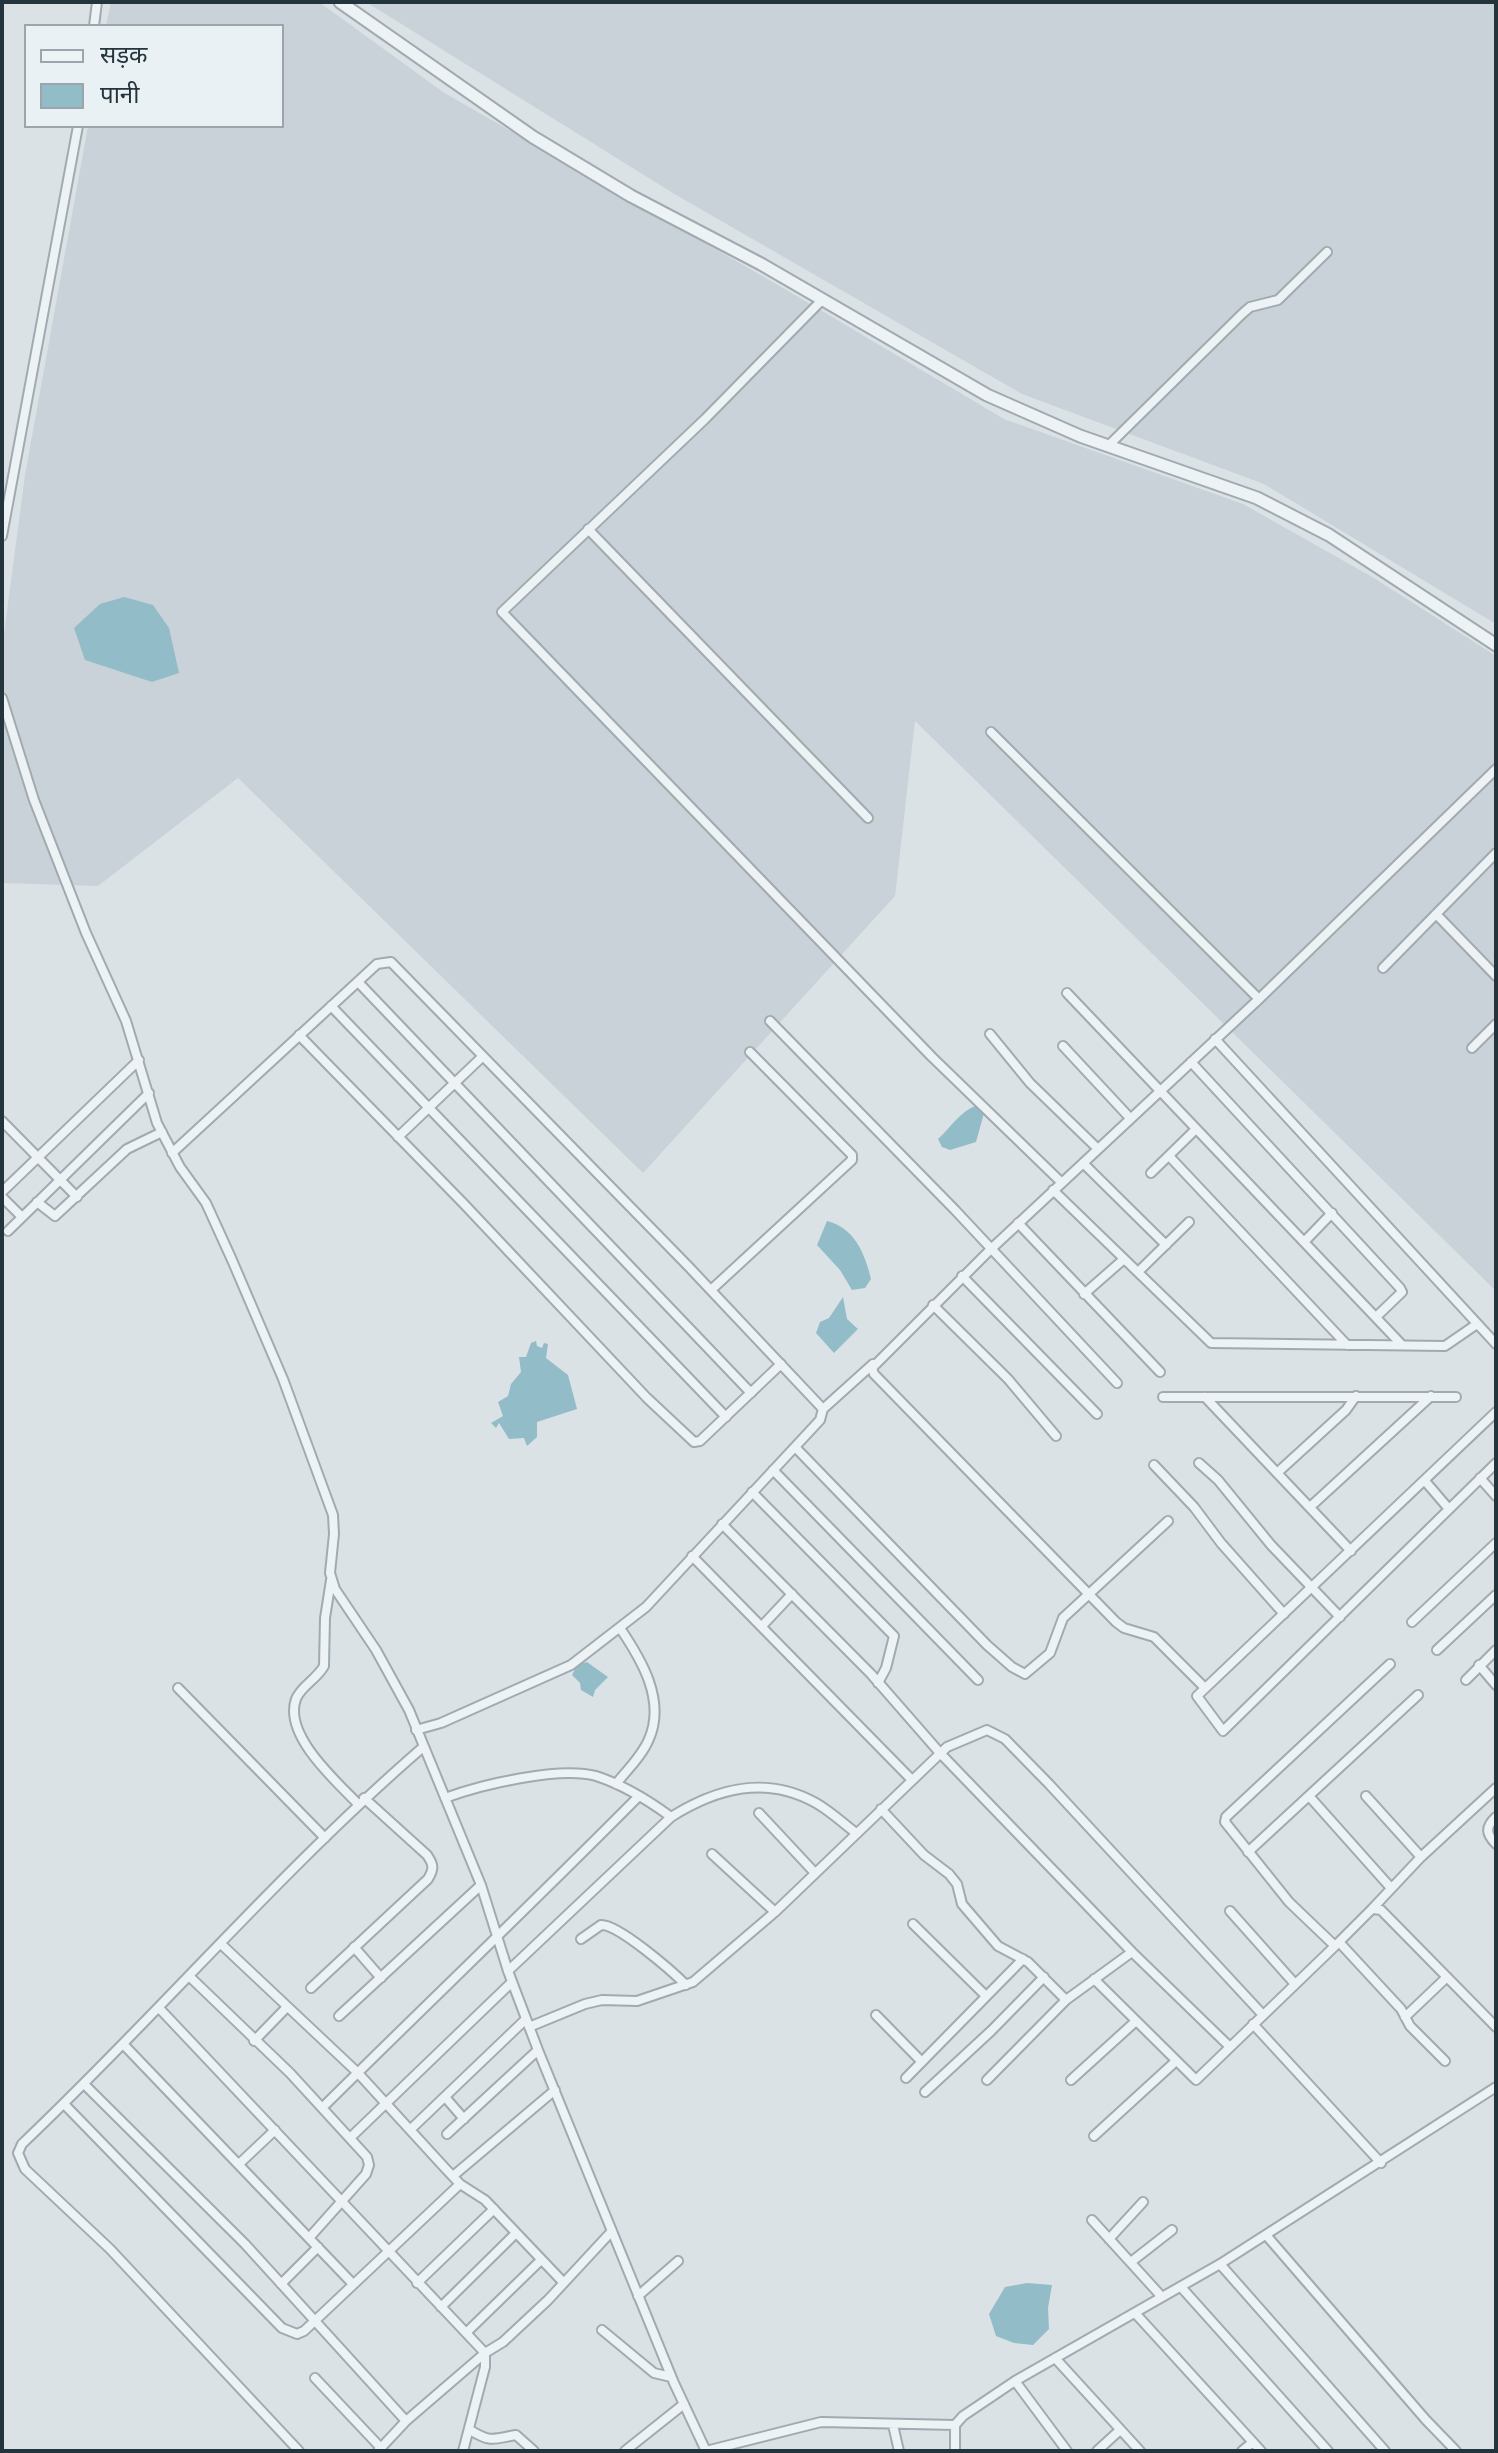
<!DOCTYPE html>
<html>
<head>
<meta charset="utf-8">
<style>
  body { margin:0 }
  #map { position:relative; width:1498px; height:2453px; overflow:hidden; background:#dbe2e6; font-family:Cabin,"Noto Sans Devanagari",sans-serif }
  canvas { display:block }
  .frame { position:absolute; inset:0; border:4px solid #24343d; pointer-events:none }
  .legend { position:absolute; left:24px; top:24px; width:260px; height:104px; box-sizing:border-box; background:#eaf1f4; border:2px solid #9ba5ab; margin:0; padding:10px 14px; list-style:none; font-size:24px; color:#24343d }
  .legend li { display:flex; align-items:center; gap:16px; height:40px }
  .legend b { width:40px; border:2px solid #9ba5ab }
</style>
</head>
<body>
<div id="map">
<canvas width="1498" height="2453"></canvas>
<div class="frame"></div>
<ul class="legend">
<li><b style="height:10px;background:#edf2f4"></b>सड़क</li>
<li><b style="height:22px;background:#93bcc9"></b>पानी</li>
</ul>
</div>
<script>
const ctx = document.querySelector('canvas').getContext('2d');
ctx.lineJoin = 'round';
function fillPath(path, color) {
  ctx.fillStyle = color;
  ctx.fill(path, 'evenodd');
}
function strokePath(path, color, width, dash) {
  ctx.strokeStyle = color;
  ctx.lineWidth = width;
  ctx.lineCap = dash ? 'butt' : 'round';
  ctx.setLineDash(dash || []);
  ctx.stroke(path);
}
const built = new Path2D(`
  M 111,2 L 319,2 L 443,92 L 790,292 L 1004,419 L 1243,504 L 1374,578 L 1496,656 L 1496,1291 L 915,721 L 895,896 L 643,1173 L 238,778 L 98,886 L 2,883 L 2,649 L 25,475 L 88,126 L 282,126 L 282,26 L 106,26 Z
  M 366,2 L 1496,2 L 1496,624 L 1264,484 L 1022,394 L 676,195 Z`);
const water = new Path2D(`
  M 124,597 L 153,605 L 169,628 L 179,673 L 152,682 L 85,660 L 74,628 L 100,604 Z
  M 975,1106 L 984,1113 L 976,1142 L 950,1150 L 942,1147 L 938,1139 C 950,1128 961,1111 975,1106 Z
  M 827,1221 C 855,1228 865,1254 871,1279 L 865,1288 L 852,1290 L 840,1270 L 817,1245 Z
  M 843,1297 L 847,1319 L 858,1329 L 834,1353 L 816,1333 L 820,1322 L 829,1318 Z
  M 536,1341 L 537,1346 L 542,1348 L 544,1343 L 548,1344 L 546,1358 L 568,1375 L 577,1409 L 537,1422 L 537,1437 L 527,1446 L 524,1438 L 509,1439 L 499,1423 L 496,1428 L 491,1423 L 503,1416 L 498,1402 L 508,1396 L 511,1384 L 521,1372 L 519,1357 L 526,1357 L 531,1343 Z
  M 587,1662 L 608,1677 L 595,1690 L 593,1697 L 581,1690 L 580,1683 L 572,1675 L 577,1665 Z
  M 1027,2283 L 1052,2285 L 1048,2308 L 1049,2329 L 1033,2345 L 1014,2343 L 996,2336 L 989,2314 L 1005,2287 Z`);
const minor = new Path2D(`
  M 94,26 L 97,2
  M 823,299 L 705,419 L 502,612 L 932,1057 L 1062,1183
  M 1108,446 L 1242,314 L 1250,307 L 1278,300 L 1327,252
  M 588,529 L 868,818
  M 2,536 L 78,126
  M 2,698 L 34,800 L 86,933 L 126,1021 L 157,1123 L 180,1167 L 206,1203 L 232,1260 L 283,1379 L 333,1515 L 334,1534 L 330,1573 L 335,1589 L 376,1650 L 409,1710 L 481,1885 L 508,1971 L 538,2050 L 674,2383 L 706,2451
  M 991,732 L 1259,999
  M 1436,914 L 1496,976
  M 1383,968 L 1496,853
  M 358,982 L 751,1393
  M 1067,993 L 1402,1345
  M 331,1006 L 726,1417
  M 770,1021 L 955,1210 L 1117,1383
  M 990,1034 L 1030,1083 L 1098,1149
  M 299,1035 L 463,1203 L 647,1398 L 694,1442 L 700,1441 L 781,1364
  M 1215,1039 L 1496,1344
  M 1063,1046 L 1130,1118
  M 1472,1048 L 1496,1024
  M 1191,1062 L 1400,1288 L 1402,1292 L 1376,1317
  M 2,1121 L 77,1197
  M 398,1137 L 482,1057
  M 172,1153 L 377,964 L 391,962 L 688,1266 L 823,1409 L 820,1420 L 646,1607 L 571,1665 L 441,1723 L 416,1730
  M 1169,1156 L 1347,1345
  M 1083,1163 L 1166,1245
  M 1151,1173 L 1196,1129
  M 1053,1190 L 1211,1343 L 1445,1346 L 1477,1324
  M 2,1192 L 139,1060
  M 2,1197 L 22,1217
  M 37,1202 L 55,1216 L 127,1149 L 162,1132
  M 1018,1223 L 1160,1372
  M 8,1231 L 149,1093
  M 1304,1242 L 1332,1213
  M 1138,1272 L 1189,1222
  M 962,1276 L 1097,1414
  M 711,1290 L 852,1160 L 852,1155 L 750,1052
  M 1084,1294 L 1124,1259
  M 933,1305 L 1008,1379 L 1056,1436
  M 1163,1397 L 1456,1397
  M 1205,1397 L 1351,1551
  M 823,1409 L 873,1364
  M 1496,1412 L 1197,1696 L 1223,1731 L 1496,1463
  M 795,1447 L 987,1645 L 1012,1667 L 1025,1674 L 1050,1653 L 1063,1618 L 1168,1521
  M 1199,1463 L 1218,1480 L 1271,1545 L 1340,1617
  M 1154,1465 L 1194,1507 L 1221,1543 L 1284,1614
  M 773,1470 L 978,1680
  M 1277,1473 L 1346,1410 L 1356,1396
  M 1480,1478 L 1496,1496
  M 1425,1481 L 1449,1509
  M 752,1492 L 894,1636 L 886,1668 L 878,1683
  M 1310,1507 L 1431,1396
  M 722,1524 L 871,1674 L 940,1753 L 1132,1952 L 1230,2047
  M 692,1556 L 912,1780
  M 331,1580 L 325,1618 L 324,1666 C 317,1679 301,1686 296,1699 C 283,1735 336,1781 358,1804
  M 1412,1622 L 1496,1543
  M 762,1626 L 792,1594
  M 1437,1650 L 1496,1595
  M 1390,1664 L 1226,1817 L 1225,1822 L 1289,1902 L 1335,1946 L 1372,1909 L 1381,1910 L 1496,2027
  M 1479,1665 L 1496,1685
  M 1466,1680 L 1496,1650
  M 178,1688 L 325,1838
  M 1205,1688 L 1154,1637 L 1124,1628 L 1116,1622 L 874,1374 L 872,1368 L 990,1250 L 1259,999 L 1496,769
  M 616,1784 C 627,1770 642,1756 649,1739 C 666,1700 641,1659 620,1628
  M 1309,1796 L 1391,1888
  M 1366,1796 L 1421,1857
  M 445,1798 C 480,1785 559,1766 596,1776 C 624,1785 648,1800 671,1817
  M 881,1809 L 924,1855 L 949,1874 L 957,1884 L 962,1904 L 998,1946 L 1028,1962 L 1066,2000
  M 759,1813 L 815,1873
  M 1496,1817 C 1485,1827 1486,1834 1496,1844
  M 1248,1852 L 1418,1695
  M 712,1854 L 775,1912
  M 1372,1909 L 1421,1857 L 1496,1788
  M 1230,1911 L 1295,1984
  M 913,1924 L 986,1996
  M 581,1939 L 601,1925 C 618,1924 672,1971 686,1985
  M 1339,1942 L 1401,2009 L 1410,2026 L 1445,2061
  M 221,1944 L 358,2073 L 444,2167 L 460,2184 L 485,2200 L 563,2282
  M 354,1947 L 381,1978
  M 508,1971 L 671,1817 C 717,1788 766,1775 816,1803 C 830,1811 843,1823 856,1833
  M 189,1976 L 290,2073 L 367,2157 L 369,2165 L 366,2174 L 309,2238
  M 1094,1979 L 1196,2080 L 1335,1946
  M 311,1988 L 428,1879 C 434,1869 434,1865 427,1855 L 364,1798
  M 159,2008 L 485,2353 L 485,2367 L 463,2451
  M 876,2015 L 922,2062
  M 339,2016 L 481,1885
  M 1405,2017 L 1447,1977
  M 1253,2024 L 1381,2163
  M 529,2027 L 585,2004 L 602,2000 L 637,2001 L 693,1982 L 775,1912 L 947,1747 L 987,1730 L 1005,1739 L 1049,1784 L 1263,2015
  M 254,2041 L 287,2007
  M 124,2045 L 352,2283
  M 906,2078 L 1023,1959
  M 987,2080 L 1066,2000 L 1132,1952
  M 1071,2080 L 1136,2021
  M 84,2084 L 245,2244 L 406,2421
  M 925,2092 L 991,2031 L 1044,1977
  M 445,2097 L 464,2119
  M 64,2104 L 282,2328 L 297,2334 L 304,2331 L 460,2184
  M 323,2107 C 428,2003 535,1901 639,1796
  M 411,2129 L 526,2019
  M 447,2134 L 538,2050
  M 1094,2136 L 1176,2061
  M 351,2137 L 512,1982
  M 239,2164 L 275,2130
  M 453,2176 L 555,2090
  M 1092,2220 L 1162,2297
  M 1266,2235 L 1426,2420 L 1456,2451
  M 1109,2239 L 1143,2202
  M 1131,2262 L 1172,2230
  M 1220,2264 L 1385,2451
  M 417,2283 L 494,2209
  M 281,2284 L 318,2247
  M 1181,2287 L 1328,2451
  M 638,2296 L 678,2261
  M 441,2307 L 515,2234
  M 1135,2313 L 1261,2451
  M 602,2330 L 654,2373 L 671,2377
  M 467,2332 L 541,2260
  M 1055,2358 L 1140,2451
  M 315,2378 L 381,2448
  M 1015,2381 L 1067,2451
  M 893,2425 L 899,2451
  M 470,2430 C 491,2443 493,2439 516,2435 L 534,2451
  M 299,2451 L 110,2249 L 25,2169 L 18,2153 L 22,2144 C 158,2015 280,1871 422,1748
  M 378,2451 L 406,2421 L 485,2353 L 503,2342 L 548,2300 L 612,2231
  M 625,2451 L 684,2404
  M 706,2451 L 821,2422 L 955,2425
  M 955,2451 L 955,2425 L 963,2416 L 1015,2381 L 1220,2264 L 1496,2087
  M 1097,2451 L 1120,2430
  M 1242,2451 L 1253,2442`);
const tertiary = new Path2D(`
  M 340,2 L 533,137 L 631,196 L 761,264 L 987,395 L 1080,436 L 1257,498 L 1329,535 L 1496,645`);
fillPath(built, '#c9d2d8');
fillPath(water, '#93bcc9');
strokePath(minor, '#a0aab0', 12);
strokePath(tertiary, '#a0aab0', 15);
strokePath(minor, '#edf2f4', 8);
strokePath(tertiary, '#edf2f4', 11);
</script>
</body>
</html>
